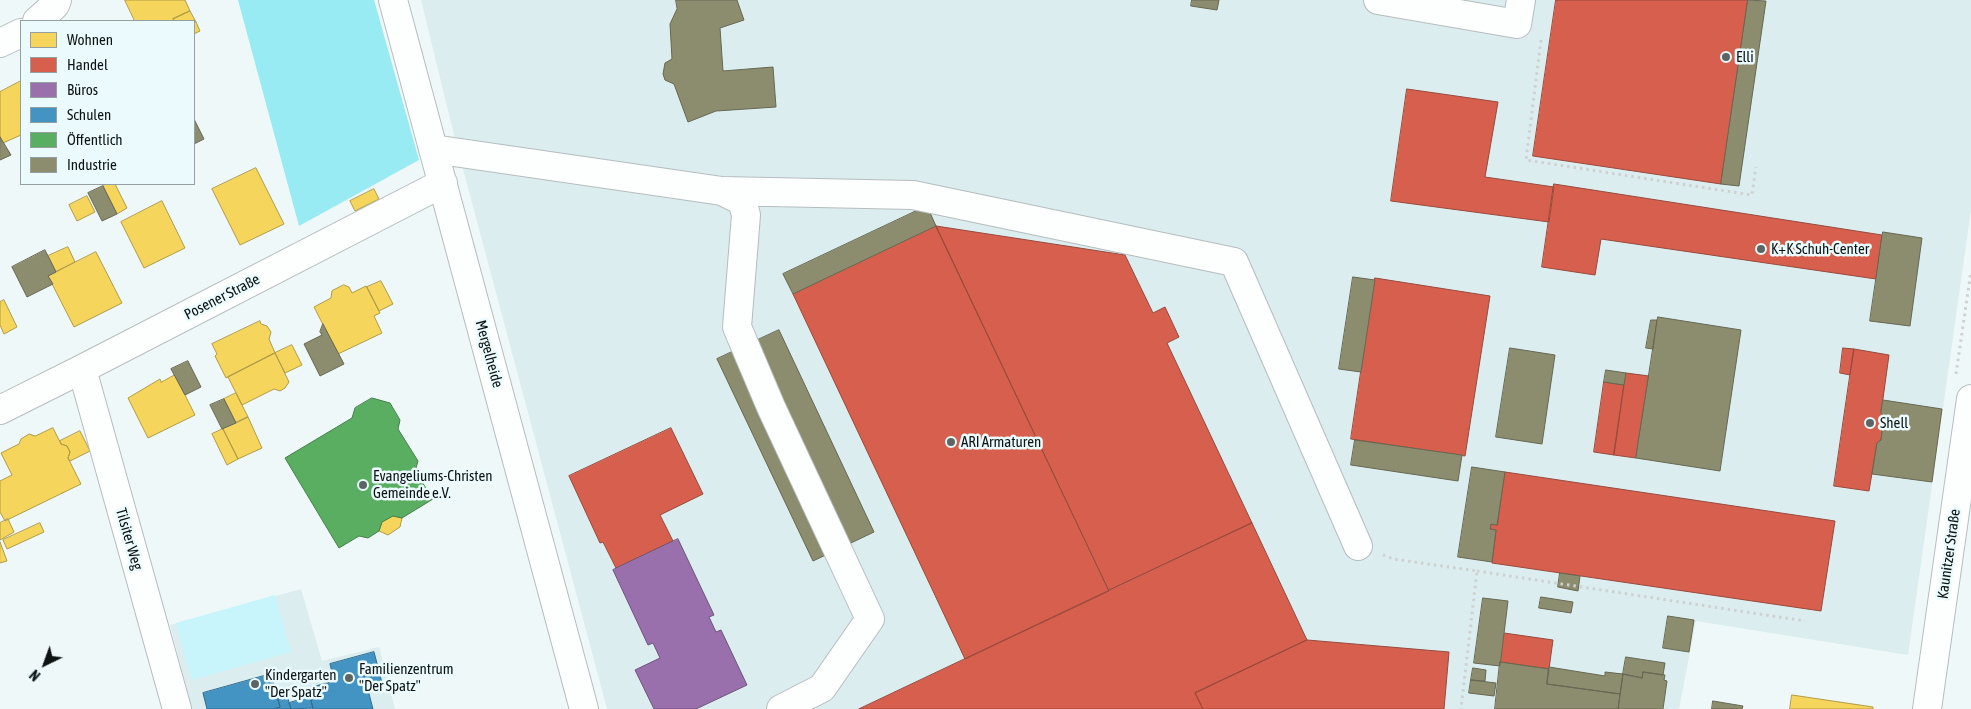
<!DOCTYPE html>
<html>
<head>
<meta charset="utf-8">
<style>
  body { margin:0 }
  #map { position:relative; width:1971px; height:709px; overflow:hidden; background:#eff8f9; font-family:"Asap Condensed",sans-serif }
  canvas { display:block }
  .legend { position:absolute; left:20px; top:20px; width:175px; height:165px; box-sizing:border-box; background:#ebfbfd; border:1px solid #939fa0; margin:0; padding:6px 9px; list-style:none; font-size:15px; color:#0e1414 }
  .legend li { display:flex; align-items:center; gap:10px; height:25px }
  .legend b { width:25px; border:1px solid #939fa0 }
  .north { position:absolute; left:20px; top:639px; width:50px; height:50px; -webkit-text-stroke:4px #ebfbfd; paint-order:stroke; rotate:222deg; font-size:14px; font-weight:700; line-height:20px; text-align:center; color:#0e1414 }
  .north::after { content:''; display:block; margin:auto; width:18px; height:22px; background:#0e1414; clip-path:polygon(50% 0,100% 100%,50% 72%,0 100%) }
</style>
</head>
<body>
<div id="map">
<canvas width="1971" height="709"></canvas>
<ul class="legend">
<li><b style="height:14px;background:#f6d55c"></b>Wohnen</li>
<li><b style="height:14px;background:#d6604d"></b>Handel</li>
<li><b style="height:14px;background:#9970ab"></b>Büros</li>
<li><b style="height:14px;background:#4393c3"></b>Schulen</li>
<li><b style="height:14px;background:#5aae61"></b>Öffentlich</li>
<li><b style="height:14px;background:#8c8c6e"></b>Industrie</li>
</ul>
<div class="north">N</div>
</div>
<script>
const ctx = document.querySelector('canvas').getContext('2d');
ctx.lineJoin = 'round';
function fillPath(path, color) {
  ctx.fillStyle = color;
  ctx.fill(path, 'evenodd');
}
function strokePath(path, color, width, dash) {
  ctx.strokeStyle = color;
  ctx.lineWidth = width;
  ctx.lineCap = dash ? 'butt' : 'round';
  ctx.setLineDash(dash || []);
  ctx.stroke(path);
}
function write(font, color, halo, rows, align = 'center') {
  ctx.font = font + ' "Asap Condensed",sans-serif';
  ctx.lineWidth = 5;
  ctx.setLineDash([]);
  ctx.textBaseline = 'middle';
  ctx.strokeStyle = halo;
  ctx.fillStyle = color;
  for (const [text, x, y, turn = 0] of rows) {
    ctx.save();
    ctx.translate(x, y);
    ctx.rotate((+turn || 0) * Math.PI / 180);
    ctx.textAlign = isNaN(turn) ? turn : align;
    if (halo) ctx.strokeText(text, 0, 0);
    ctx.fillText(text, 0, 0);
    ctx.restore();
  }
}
const built = new Path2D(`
  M 421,0 L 1971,0 L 1971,210 L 1908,655 L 1696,621 L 1679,709 L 607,709 L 455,139 Z
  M 301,589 L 322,661 L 379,647 L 395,709 L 192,709 L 170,625 Z`);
const green = new Path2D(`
  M 275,595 L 291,652 L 192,680 L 176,623 Z`);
const forest = new Path2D(`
  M 238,0 L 374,0 L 419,160 L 299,226 Z`);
const homes = new Path2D(`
  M 125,0 L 185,0 L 190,11 L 173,19 L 174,21 L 135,21 Z
  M 190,11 L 196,22 L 174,21 L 173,19 Z
  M 196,22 L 200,31 L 194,34 L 194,23 Z
  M 21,81 L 21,135 L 3,143 L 0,137 L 0,92 Z
  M 256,168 L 284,224 L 240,245 L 212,189 Z
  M 106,184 L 115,184 L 127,208 L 117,214 L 103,186 Z
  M 374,189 L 379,199 L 355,211 L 350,201 Z
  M 87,196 L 95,212 L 77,221 L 69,205 Z
  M 162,201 L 185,248 L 144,268 L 121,222 Z
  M 68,247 L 75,262 L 56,272 L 48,256 Z
  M 96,252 L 122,303 L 74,327 L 48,276 Z
  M 381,281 L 393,304 L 379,311 L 367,287 Z
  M 344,285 L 349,287 L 352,293 L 366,286 L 380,313 L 374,316 L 382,333 L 338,354 L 314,307 L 331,298 L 332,291 Z
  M 4,300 L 17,327 L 4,334 L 0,325 L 0,302 Z
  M 260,321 L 261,324 L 267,326 L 271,332 L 269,339 L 275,353 L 226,378 L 215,356 L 217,354 L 212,344 Z
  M 292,345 L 302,365 L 285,373 L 275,353 Z
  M 275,353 L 289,382 L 285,388 L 280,391 L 274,389 L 242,405 L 228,377 Z
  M 175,375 L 195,415 L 148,438 L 128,398 L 160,379 L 161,382 Z
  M 236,393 L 248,417 L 236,423 L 224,399 Z
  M 248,417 L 262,448 L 238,459 L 223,429 Z
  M 53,428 L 61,444 L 67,446 L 70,452 L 68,458 L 81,484 L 5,521 L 0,512 L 0,481 L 12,475 L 1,453 L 19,444 L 21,439 L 29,434 L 35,436 Z
  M 223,429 L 238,459 L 227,465 L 212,434 Z
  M 80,431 L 90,451 L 70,461 L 68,458 L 70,452 L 67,446 L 61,444 L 60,441 Z
  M 393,516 L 402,518 L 400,527 L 388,535 L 379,531 L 382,522 Z
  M 8,519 L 14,532 L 0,540 L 0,523 Z
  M 40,523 L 44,532 L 7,549 L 3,540 Z
  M 0,542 L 7,561 L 0,563 Z
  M 1792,695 L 1873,707 L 1873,709 L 1790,709 Z`);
const shops = new Path2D(`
  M 1556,0 L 1748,0 L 1721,184 L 1533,156 Z
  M 1407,89 L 1498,102 L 1485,177 L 1554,187 L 1549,222 L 1391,201 Z
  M 1554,184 L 1882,235 L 1876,279 L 1601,239 L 1595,275 L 1542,267 Z
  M 936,226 L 1109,591 L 965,659 L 793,294 Z
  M 936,226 L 1125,255 L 1153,313 L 1165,307 L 1179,337 L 1167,343 L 1252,523 L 1109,590 Z
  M 1375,278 L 1490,296 L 1465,456 L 1351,439 Z
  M 1843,348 L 1854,349 L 1850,375 L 1840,373 Z
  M 1854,349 L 1889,355 L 1881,413 L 1884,416 L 1881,440 L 1877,443 L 1869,491 L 1834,486 Z
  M 1626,373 L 1649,376 L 1636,458 L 1614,455 Z
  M 1604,382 L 1624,385 L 1614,455 L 1594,452 Z
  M 671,428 L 703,494 L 660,515 L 673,541 L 616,568 L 603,542 L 600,543 L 569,476 Z
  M 1505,472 L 1835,521 L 1821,611 L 1492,563 L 1496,530 L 1490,529 L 1491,524 L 1497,525 Z
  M 1252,523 L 1307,640 L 1195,693 L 1203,709 L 859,709 Z
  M 1504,633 L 1553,640 L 1549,669 L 1500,662 Z
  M 1307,640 L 1449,652 L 1444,709 L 1203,709 L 1195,693 Z`);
const offices = new Path2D(`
  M 678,539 L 714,615 L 709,617 L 716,632 L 721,630 L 747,685 L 696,709 L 654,709 L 635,670 L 660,658 L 653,643 L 648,645 L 613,570 Z`);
const schools = new Path2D(`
  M 374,652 L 379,671 L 364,675 L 373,709 L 313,709 L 308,688 L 334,681 L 330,664 Z
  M 379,671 L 382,683 L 367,688 L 364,675 Z
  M 271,674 L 280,707 L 274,709 L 207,709 L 203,693 Z
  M 285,688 L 291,709 L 274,709 L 280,707 L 276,691 Z
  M 310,697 L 313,708 L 291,709 L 289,703 Z`);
const public = new Path2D(`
  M 372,398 L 390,403 L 400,420 L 398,429 L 418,461 L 415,471 L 433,499 L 402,518 L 393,516 L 382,522 L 379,531 L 368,538 L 359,536 L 339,548 L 285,458 L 352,418 L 355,408 Z`);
const industry = new Path2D(`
  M 676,0 L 737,0 L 744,20 L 720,28 L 723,71 L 773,67 L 776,107 L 716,111 L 688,122 L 674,84 L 665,80 L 663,74 L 665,63 L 672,59 L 670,24 L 677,9 Z
  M 1192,0 L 1219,0 L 1217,10 L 1191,6 Z
  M 1748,0 L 1766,1 L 1739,186 L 1721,184 Z
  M 194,119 L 204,139 L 194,144 Z
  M 0,137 L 11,155 L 0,160 Z
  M 103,186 L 117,214 L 102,221 L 88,193 Z
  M 927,206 L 936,226 L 793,294 L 783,274 Z
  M 1883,232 L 1922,238 L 1910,326 L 1870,321 Z
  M 45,250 L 56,272 L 48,276 L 53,284 L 27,297 L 12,267 Z
  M 1353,277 L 1375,280 L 1361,372 L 1339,369 Z
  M 1658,317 L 1741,330 L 1720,471 L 1636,458 Z
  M 1651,320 L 1657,320 L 1653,349 L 1646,348 Z
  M 323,324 L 344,364 L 320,376 L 304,344 L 322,335 L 320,332 Z
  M 779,330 L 874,532 L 813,561 L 717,359 Z
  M 1510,348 L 1555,355 L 1542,444 L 1496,437 Z
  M 188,361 L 201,387 L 185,395 L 171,369 Z
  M 1606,370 L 1626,373 L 1624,385 L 1604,382 Z
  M 224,399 L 236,423 L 222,429 L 210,405 Z
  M 1883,400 L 1942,409 L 1932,482 L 1872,474 L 1877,443 L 1881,440 L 1884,416 L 1881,413 Z
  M 1355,440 L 1462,455 L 1458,481 L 1351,465 Z
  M 1472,467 L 1505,472 L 1497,525 L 1491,524 L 1490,529 L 1496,530 L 1492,562 L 1458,557 Z
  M 1560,573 L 1580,576 L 1578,591 L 1558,587 Z
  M 1541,597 L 1573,602 L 1571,613 L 1539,608 Z
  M 1483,598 L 1508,601 L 1500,666 L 1474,663 Z
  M 1668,616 L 1694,620 L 1689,652 L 1663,648 Z
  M 1626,657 L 1665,663 L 1663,675 L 1643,672 L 1642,678 L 1623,674 Z
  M 1500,662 L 1549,669 L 1547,684 L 1620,694 L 1618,709 L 1495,709 Z
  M 1549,667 L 1605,676 L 1605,672 L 1623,674 L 1620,694 L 1547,684 Z
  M 1473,668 L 1486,670 L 1485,681 L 1471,680 Z
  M 1643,672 L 1665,675 L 1664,680 L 1667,681 L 1663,709 L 1618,709 L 1623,674 L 1642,678 Z
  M 1471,680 L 1496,683 L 1494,696 L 1469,693 Z
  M 1713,701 L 1743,706 L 1742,709 L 1712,709 Z`);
const path = new Path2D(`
  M 1541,40 L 1526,160 L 1752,195 L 1756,167
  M 1956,374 L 1971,271
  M 1383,555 L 1393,559 L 1477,571 L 1461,709
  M 1477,571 L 1805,621`);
const minor = new Path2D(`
  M 393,0 L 584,709
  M 1378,0 L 1517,24 L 1521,0
  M 37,21 L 55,5 L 57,0
  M 0,43 L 21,33
  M 433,149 L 722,191 L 742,201 L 746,215 L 737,327 L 771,407 L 870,619 L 822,688 L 781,709
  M 722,191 L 913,195 L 1234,262 L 1358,546
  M 82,369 L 177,709
  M 0,410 L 82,369 L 443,183
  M 1927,709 L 1971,399`);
const markers = [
  [1726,57,5,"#5d6464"],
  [1761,249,5,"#5d6464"],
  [1870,423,5,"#5d6464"],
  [951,442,5,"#5d6464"],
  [363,485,5,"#5d6464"],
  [349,678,5,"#5d6464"],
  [255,684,5,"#5d6464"]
];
const poiNames = [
  ["Elli",1736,57],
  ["K+K Schuh-Center",1771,249],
  ["Shell",1880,423],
  ["ARI Armaturen",961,442],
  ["Evangeliums-Christen",373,476],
  ["Gemeinde e.V.",373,493],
  ["Familienzentrum",359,669],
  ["\"Der Spatz\"",359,686],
  ["Kindergarten",265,675],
  ["\"Der Spatz\"",265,692]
];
const streetNames = [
  ["Posener Straße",222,297,-27],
  ["Mergelheide",489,354,75],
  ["Tilsiter Weg",129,539,74],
  ["Kaunitzer Straße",1949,554,-82]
];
fillPath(built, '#dbedef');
fillPath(green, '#c8f5fb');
fillPath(forest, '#98eaf3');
fillPath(homes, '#f6d55c');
strokePath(homes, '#b09b46', 1);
fillPath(shops, '#d6604d');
strokePath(shops, '#9a493c', 1);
fillPath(offices, '#9970ab');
strokePath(offices, '#6f547e', 1);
fillPath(schools, '#4393c3');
strokePath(schools, '#336d8e', 1);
fillPath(public, '#5aae61');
strokePath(public, '#43804a', 1);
fillPath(industry, '#8c8c6e');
strokePath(industry, '#666853', 1);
strokePath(minor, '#b6bdbe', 30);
strokePath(path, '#cfd1d1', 3, [2.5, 4]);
strokePath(minor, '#fdfefe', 28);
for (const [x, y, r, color] of markers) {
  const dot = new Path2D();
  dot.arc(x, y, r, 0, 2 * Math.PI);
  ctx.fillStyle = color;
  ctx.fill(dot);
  strokePath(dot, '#ebfbfd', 2);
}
write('15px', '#0e1414', '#ebfbfd', poiNames, 'left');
write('15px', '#0e1414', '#ebfbfd', streetNames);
</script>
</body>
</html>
